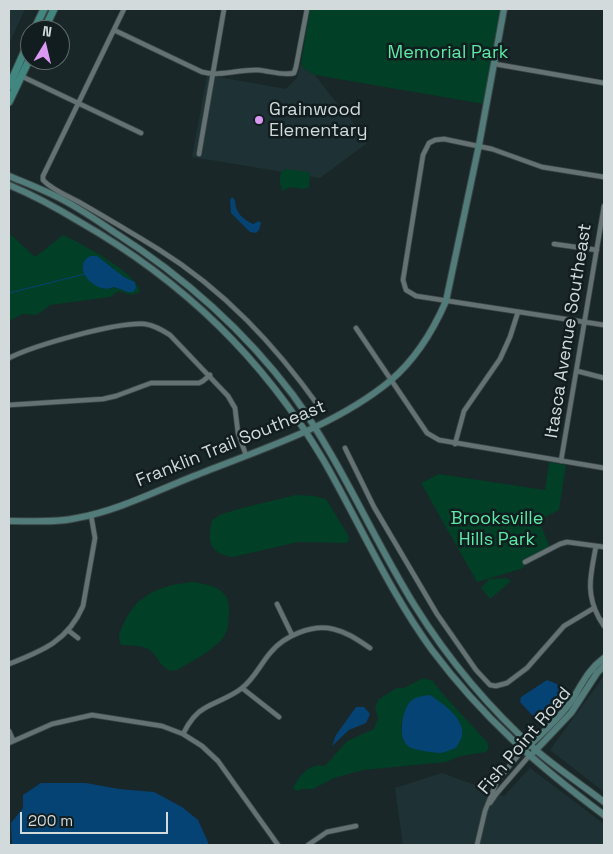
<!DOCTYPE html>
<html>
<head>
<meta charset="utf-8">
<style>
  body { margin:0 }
  #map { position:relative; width:613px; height:854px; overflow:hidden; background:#1a2728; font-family:"Space Grotesk",sans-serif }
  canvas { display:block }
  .frame { position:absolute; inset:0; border:10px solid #d2dadb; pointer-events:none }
  .north { position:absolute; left:20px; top:20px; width:50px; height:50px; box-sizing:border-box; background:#111d1e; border:1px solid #5e696a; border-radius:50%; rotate:9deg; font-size:14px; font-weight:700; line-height:20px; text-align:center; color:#d2dadb }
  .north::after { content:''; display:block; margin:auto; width:18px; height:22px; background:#dc99f4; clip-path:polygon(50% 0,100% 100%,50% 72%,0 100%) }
  .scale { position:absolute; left:20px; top:812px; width:148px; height:22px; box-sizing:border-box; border:2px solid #d2dadb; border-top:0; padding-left:6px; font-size:15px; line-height:18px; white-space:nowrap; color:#d2dadb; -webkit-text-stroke:4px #111d1e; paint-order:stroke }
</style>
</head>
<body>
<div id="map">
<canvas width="613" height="854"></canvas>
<div class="frame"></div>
<div class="north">N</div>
<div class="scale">200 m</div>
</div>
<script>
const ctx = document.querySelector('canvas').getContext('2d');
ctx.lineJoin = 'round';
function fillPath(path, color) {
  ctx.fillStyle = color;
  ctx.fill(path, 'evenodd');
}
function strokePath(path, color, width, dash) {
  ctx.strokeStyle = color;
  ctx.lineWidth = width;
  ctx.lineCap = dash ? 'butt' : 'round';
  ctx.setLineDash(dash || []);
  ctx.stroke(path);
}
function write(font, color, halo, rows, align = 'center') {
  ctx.font = font + ' "Space Grotesk",sans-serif';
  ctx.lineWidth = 5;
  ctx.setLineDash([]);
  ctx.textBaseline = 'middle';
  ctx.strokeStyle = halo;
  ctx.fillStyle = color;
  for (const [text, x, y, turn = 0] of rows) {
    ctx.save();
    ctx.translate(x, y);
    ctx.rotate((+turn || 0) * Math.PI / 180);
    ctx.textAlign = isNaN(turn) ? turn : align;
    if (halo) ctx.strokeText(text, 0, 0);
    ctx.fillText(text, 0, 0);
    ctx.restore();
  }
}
const built = new Path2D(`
  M 9,9 L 25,9 L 9,44 Z
  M 301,63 L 303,68 L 315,75 L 334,100 L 345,111 L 367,143 L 320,178 L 192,157 L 207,75 L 286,89 L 297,78 Z
  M 604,676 L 604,792 L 550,750 Z
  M 530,768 L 604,824 L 604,845 L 403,845 L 395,788 L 442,773 L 504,796 Z`);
const green = new Path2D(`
  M 310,9 L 501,9 L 484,104 L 315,75 L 303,68 L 301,63 Z
  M 284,169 L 308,172 L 310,173 L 309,187 L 304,189 L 290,187 L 283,191 C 279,184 278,174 284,169 Z
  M 9,233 L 35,257 L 63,235 C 80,243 138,273 140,292 L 132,295 L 119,291 L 110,297 L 50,305 L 37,315 L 22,314 L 9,321 ZM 97,256 L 124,277 L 135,282 L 128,292 L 114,287 L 110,289 L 102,288 Z
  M 549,462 L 566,465 L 559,510 L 539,520 L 549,546 L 521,569 L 477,582 L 421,483 L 439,474 L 545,490 Z
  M 296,495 L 314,496 L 326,499 L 348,535 L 349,541 L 346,543 L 298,542 L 233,557 C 209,553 207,542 212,520 L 220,515 L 238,509 Z
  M 507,578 L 511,581 L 490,599 L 481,588 L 489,579 Z
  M 192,582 C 214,585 232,589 229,616 C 228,625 228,632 222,639 C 211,652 192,661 177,670 C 160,674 160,654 146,648 C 138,645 129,646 121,645 C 117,636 120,631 124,623 C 137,593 163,585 192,582 Z
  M 423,678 L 433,681 L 443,694 L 487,742 L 489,747 L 486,752 L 461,756 L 446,762 L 363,770 L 334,778 L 313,789 L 303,789 L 296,791 L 293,788 C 299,776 310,762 325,766 L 347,741 L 374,729 L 378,718 L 375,707 L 379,699 L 397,688 L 404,688 ZM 405,712 L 442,753 L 430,751 L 404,742 L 401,727 Z`);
const water = new Path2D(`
  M 232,197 L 235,200 C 235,212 242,219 253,224 L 259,221 L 261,223 L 259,230 L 256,233 L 250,232 L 231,213 L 230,200 Z
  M 90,256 L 97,256 L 124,277 L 135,282 L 136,288 L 133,292 L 128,292 L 114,287 C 98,296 69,268 90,256 Z
  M 547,680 L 557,684 L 560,690 L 557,698 L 537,717 L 532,715 L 520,702 L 521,697 Z
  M 430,695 C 443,704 465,718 462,736 C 461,740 458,744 456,748 C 452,749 446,752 441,753 C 435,753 412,750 408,746 C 397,738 402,708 412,700 C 417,696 424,696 430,695 Z
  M 356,707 L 364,707 L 370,714 L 366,723 L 349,730 L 332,746 L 336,735 Z
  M 41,783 L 86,783 L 119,789 L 154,792 L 182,807 L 198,820 L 208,842 L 208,845 L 12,845 L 11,823 L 23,808 L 23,795 Z`);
const stream = new Path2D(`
  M 9,293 L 85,274`);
const street = new Path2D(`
  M 124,9 L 43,176 L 43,180 C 52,190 68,196 79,202 C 105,217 132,233 158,249 C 224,290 275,345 320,408
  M 114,30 L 202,72 C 221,77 239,69 258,70 C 270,71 283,76 294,73 L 296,67 L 307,9
  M 495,64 L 604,83
  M 21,76 L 141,133
  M 199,154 L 224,9
  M 604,177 L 542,167 L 492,149 L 444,139 L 435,140 L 429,143 L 423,155 L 403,280 L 406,290 L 416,296 L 604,325
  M 554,244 L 597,250
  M 356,328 L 427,433 L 439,440 L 604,468
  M 9,358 C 35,345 116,322 145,324 C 154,325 162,330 170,335 L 228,396 L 235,408 L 238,433 L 246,455
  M 577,371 L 604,378
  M 9,405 L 103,399 L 116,396 L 151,383 L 199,383 L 203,381 L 210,375
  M 455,444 L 464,411 L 500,359 L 510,337 L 518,312
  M 345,448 L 374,507 L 437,614 L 476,670 L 490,685 L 496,686 L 507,683 L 527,668 L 564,626 L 594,608
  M 561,461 L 604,206
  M 596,546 C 591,574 585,592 599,618
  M 525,562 L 560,544 L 567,542 L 604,547
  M 277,604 L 292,635
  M 604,623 L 599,618 L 604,626
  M 69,631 L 78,638
  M 9,664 C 42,651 68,641 83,606 L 95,538 L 91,515
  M 242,688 L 279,717
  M 9,731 L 13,740
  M 183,734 C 188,724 195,713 205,708 C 217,701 231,697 242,688 C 255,678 261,663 271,652 C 284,636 312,624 333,629 C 347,632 358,640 370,648
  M 9,743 L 52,724 L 92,715 L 162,726 L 183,734 L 202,746 L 218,761 L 278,845
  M 490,803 L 497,793 L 529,756
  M 308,845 L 327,832 L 356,826
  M 477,845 L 485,811 L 497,781 L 522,751`);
const secondary = new Path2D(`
  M 9,176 C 28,184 47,191 65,201 C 82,210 98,221 114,232 C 183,276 244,330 293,395 C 341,461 372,537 415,606 C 448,659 490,709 537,751 C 558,769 582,785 604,802
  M 9,185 C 33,195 57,208 80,222 C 183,281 263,358 324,461 C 360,524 389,591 432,650 C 483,718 537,765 604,815
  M 9,521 C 31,521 54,523 77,518 C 117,511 156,491 194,476 C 261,449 334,427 390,381 C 416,359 433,331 446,301 L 479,145 L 504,9
  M 522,751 C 536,741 566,711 574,697 C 583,682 589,669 604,658
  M 534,752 L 571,713 L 597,673 L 604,666`);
const primary = new Path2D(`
  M 34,30 L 44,9
  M 44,30 L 54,9
  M 9,86 L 30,39
  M 9,102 L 30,58`);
const markers = [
  [259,120,5,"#dc99f4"]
];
const parkNames = [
  ["Memorial Park",448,53],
  ["Brooksville",497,519],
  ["Hills Park",497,540]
];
const poiNames = [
  ["Grainwood",269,110],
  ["Elementary",269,131]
];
const streetNames = [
  ["Itasca Avenue Southeast",569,331,-81],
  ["Franklin Trail Southeast",231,444,-22],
  ["Fish Point Road",525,741,-50]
];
fillPath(built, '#1e3235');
fillPath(green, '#013f26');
fillPath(water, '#044374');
strokePath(stream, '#044374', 1);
strokePath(street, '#3a4546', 6);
strokePath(secondary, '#3a4546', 8);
strokePath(primary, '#3a4546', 9);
strokePath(street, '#647274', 4.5);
strokePath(secondary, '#527c7a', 6);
strokePath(primary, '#41877f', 7);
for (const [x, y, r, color] of markers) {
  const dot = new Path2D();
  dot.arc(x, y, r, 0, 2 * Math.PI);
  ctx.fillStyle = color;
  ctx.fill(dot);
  strokePath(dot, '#111d1e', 2);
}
write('18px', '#5ceaa6', '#111d1e', parkNames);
write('18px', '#d2dadb', '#111d1e', poiNames, 'left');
write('18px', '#d2dadb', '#111d1e', streetNames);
</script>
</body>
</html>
